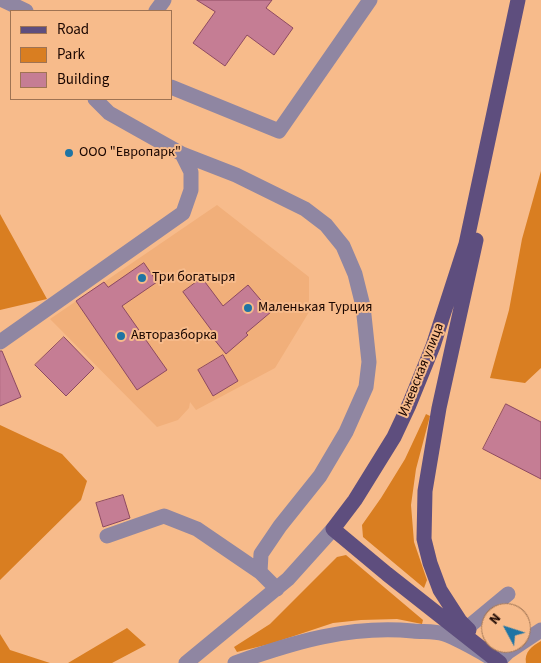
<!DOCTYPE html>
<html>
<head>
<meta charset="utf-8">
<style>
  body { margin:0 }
  #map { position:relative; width:541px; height:663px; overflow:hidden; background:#f7bb8b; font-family:"Source Sans 3",sans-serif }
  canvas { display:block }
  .legend { position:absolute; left:10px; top:10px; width:162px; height:90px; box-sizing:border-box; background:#f7bb8b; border:1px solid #9f7353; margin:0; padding:6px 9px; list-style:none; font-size:15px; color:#1a0600 }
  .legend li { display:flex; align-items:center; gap:10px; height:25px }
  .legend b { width:25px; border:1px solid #9f7353 }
  .north { position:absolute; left:481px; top:603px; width:50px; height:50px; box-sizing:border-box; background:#f7bb8b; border:1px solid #9f7353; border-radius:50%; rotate:310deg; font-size:14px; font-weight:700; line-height:20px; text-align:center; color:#1a0600 }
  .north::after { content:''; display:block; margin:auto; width:18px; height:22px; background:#1f74a4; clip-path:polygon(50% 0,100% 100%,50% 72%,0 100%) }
</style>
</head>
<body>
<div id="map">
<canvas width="541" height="663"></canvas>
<ul class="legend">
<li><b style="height:6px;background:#5e4e7e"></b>Road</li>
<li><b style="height:14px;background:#d97e21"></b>Park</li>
<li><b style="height:14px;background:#c57d94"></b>Building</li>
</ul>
<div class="north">N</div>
</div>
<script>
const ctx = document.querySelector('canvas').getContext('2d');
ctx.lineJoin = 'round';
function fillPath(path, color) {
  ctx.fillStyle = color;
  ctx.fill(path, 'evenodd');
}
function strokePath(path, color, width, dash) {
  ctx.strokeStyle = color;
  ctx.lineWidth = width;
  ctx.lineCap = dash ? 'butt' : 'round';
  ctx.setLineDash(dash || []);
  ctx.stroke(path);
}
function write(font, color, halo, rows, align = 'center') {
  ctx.font = font + ' "Source Sans 3",sans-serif';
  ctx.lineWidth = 4;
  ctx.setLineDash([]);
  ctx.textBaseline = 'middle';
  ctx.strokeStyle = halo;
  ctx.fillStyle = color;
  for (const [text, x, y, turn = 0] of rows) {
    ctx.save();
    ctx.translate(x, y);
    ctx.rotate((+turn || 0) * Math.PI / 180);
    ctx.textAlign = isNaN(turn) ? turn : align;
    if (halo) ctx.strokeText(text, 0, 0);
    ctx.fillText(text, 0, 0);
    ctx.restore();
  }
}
const built = new Path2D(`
  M 217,205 L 309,277 L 309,312 L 275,368 L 196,410 L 190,402 L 189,408 L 178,420 L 157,427 L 50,319 Z`);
const green = new Path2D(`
  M 541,171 L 541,368 L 525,383 L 490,378 L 509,310 L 522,239 Z
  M 0,214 L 47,299 L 0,310 Z
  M 426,414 L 430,416 L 416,469 L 411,505 L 414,542 L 427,580 L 424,588 L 363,537 L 362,525 L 381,498 L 405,459 Z
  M 0,425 L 62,454 L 87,481 L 81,500 L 0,580 Z
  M 346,555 L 423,620 L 422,624 L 397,619 L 361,620 L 333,623 L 270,644 L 237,652 L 234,647 L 270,624 L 337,557 Z
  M 127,628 L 146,645 L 112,663 L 68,663 Z
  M 0,634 L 10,650 L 50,663 L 0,663 Z
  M 541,641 L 541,663 L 526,663 C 524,652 532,646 541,641 Z`);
const building = new Path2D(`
  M 197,0 L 272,0 L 266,8 L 293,28 L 274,55 L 247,35 L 225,66 L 193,43 L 215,12 Z
  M 144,263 L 157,282 L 122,306 L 167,370 L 137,390 L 76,301 L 104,282 L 108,287 Z
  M 202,278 L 223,306 L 248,285 L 271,312 L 246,333 L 248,335 L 226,354 L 209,333 L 212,331 L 183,292 Z
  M 64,337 L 94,368 L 66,396 L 35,365 Z
  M 0,351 L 2,351 L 21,397 L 0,406 Z
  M 223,355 L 238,381 L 213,396 L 198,370 Z
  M 506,404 L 541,422 L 541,479 L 483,449 Z
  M 123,495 L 130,518 L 103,527 L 96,503 Z`);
const minor = new Path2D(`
  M 3,0 L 26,11
  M 156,11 L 164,0
  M 171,87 L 279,131 L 370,0
  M 182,154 L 236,175 L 305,209 L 326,225 L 343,246 L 355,274 L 363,306 L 369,362 L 366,387 L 346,432 L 320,476 L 280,526 L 261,554 L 260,572
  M 0,342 L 183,213 L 191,190 L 191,172 L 182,154 L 109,113 L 95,99
  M 107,536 L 164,516 L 197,529 L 260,572 L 277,589
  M 467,628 L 508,594
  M 186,663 L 288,579 L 333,529
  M 235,663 C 294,642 350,625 413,631 C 423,632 435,631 444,634 C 461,640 482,653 498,662 L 508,652 L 541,630`);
const major = new Path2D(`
  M 469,630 L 460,621 L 440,590 L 430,563 L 424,539 L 425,491 L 439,408 L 476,240
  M 500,663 L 387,574 L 333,529 L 355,500 L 394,437 L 409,405 L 433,346 L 466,244 L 518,0`);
const markers = [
  [69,153,5,"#1f74a4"],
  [142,278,5,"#1f74a4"],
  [248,308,5,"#1f74a4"],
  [121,336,5,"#1f74a4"]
];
const poiNames = [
  ["ООО \"Европарк\"",79,153],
  ["Три богатыря",152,278],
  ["Маленькая Турция",258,308],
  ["Авторазборка",131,336]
];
const streetNames = [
  ["Ижевская улица",422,370,-68]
];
fillPath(built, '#f1af7a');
fillPath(green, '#d97e21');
fillPath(building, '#c57d94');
strokePath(building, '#8d4a61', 1);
strokePath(minor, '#8f86a2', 15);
strokePath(major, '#5e4e7e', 15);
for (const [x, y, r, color] of markers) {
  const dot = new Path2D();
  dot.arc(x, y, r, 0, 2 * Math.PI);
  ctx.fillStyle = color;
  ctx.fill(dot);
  strokePath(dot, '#f7bb8b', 2);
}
write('14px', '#1a0600', '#f7bb8b', poiNames, 'left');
write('14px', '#1a0600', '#f7bb8b', streetNames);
</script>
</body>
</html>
